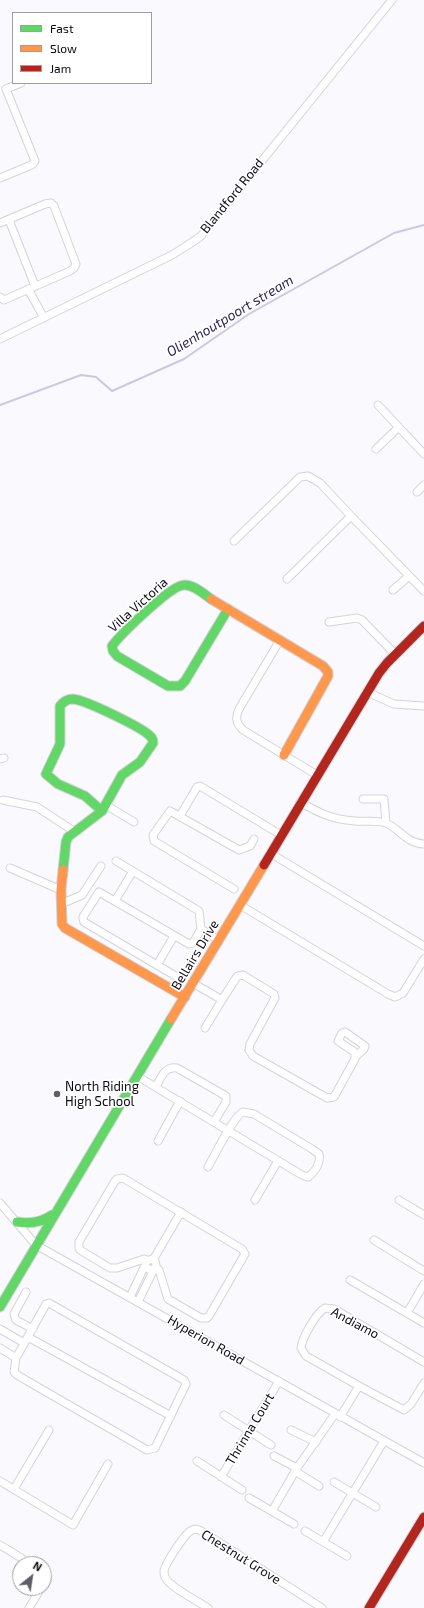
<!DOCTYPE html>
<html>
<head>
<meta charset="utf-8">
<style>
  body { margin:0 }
  #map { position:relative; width:424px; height:1608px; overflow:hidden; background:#faf9fd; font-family:"Exo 2",sans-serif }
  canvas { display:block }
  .legend { position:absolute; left:12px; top:12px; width:140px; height:72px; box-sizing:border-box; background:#fff; border:1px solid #9e9da1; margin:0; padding:5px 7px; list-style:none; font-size:12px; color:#0c0a13 }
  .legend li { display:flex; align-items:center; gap:8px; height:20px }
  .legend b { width:20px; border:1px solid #9e9da1 }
  .north { position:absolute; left:12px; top:1556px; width:40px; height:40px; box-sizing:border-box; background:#fff; border:1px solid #9e9da1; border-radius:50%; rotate:30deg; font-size:11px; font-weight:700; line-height:16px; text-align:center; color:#0c0a13 }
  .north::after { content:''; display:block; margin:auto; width:14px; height:18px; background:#5f5e65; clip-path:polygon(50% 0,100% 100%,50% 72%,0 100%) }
</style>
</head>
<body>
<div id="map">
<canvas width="424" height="1608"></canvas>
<ul class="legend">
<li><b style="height:5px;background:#63d668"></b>Fast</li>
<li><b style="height:5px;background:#ff974d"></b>Slow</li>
<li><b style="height:5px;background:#b3261e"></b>Jam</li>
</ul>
<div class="north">N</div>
</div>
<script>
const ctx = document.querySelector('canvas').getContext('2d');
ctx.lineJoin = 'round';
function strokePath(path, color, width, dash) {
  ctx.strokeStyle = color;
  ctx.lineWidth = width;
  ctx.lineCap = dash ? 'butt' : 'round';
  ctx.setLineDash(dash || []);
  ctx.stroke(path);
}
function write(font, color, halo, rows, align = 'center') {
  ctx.font = font + ' "Exo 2",sans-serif';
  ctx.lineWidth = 3.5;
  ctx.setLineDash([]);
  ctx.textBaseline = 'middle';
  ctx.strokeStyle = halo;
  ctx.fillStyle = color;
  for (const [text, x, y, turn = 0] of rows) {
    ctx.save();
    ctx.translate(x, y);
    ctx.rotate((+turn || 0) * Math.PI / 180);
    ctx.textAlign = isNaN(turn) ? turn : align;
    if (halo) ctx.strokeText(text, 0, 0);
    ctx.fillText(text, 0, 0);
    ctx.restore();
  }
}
const stream = new Path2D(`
  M 0,405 L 81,375 L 96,377 L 112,391 L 184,359 L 249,314 L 394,233 L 424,225`);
const street = new Path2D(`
  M 0,178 L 29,166 L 33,164 L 35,161 L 6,89 L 21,83
  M 9,220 L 35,286
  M 0,223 L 45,204 L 51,203 L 54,206 L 76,264 L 74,268 L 70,271 L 4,300 L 0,297
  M 28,289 L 44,318
  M 0,339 L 172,255 L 188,245 L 201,236 L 392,0
  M 378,405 L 424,454
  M 376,449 L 399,427
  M 417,492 L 424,485
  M 234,541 L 300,477 L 308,476 L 320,483 L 351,516 L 424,591
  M 287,579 L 351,516
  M 393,590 L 409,576
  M 329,622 L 357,618 L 362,620 L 395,654
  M 280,640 L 239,709 C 235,718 236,723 243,730 L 317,775
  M 367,692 L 394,704 L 424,706
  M 0,759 L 4,758
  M 363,799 L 384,799 L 386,823
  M 3,800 L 37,807 L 75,832
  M 300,802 C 321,814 331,819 355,821 C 364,822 378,820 386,823 C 401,830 406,843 424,844
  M 106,805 L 134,822
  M 180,816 L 197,787 L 200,786 L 281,835
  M 270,853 L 424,946
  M 116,861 L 199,911 L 201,929 L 219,940
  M 10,868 L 61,890
  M 234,889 L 154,841 L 153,835 L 170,811 L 239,850 L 250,846 L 254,839
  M 115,901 L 133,871
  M 61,904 L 82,895 L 101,866
  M 240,905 L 388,994 L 395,997 L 403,993 L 424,959
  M 157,965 L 174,936
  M 179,978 L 84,922 L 83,919 L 83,917 L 99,892 L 189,944 L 193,943 L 201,929
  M 193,983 L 222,1000 L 236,978 L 238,976 L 243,975 L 274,994 L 275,998 L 250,1044 L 249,1050 L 253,1056 L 327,1098 L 334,1097 L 355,1059 L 355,1053 L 353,1051 L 338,1041 L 342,1033 L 345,1032 L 365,1046 L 364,1049 L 356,1056
  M 205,1028 L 222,1000
  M 137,1076 C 192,1109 247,1142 302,1175 L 308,1177 C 315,1172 321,1163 319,1154 L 312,1149 L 254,1114 L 243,1112 C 233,1117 215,1155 208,1167
  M 156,1087 C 161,1077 165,1066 177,1068 L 226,1096 L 226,1102 L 214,1122
  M 158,1141 L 180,1101
  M 255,1200 L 278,1161
  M 399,1200 L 424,1215
  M 0,1203 L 36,1245 L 424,1463
  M 374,1240 L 424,1271
  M 147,1260 L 144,1259 L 117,1268 L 110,1268 L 80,1250 L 79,1248 L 79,1242 L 115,1181 L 117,1179 L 123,1178 L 242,1249 L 245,1254 L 209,1316 L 207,1318 L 201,1318 L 168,1299 L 159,1270 L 156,1267
  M 153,1260 L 181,1212
  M 350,1280 L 424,1323
  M 26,1292 L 14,1314 L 16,1320 L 33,1329
  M 130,1297 L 147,1261 L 152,1259 L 155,1261 L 156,1265 L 154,1269 L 151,1270 L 147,1268 L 145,1265
  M 138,1302 L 154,1269
  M 49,1303 L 184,1380 L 186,1384 L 155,1448 L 147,1450 L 17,1375 L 14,1372 L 16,1358 L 46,1304 Z
  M 407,1313 L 424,1284
  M 0,1329 L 24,1343
  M 28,1337 L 171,1416
  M 0,1348 L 16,1358
  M 359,1386 L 306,1356 L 301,1348 C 302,1338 316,1313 325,1308 L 334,1309 L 424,1362
  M 224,1415 L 271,1445
  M 340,1417 L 359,1386 L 404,1410 L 411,1404 L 424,1383
  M 291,1430 L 316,1442
  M 274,1456 L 297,1468
  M 197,1461 L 242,1490
  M 295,1471 L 319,1486
  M 221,1477 L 279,1381
  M 0,1481 L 73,1525 L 108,1464
  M 334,1482 L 376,1507
  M 14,1489 L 49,1430
  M 249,1498 L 294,1524
  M 272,1511 L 297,1468 L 335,1414
  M 305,1531 L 347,1556
  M 323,1542 L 384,1441
  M 0,1545 L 31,1564
  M 44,1574 L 45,1579 L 44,1582
  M 29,1608 L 41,1588
  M 208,1608 C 198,1601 173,1589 167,1580 C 165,1578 164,1574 164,1571 C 165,1564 185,1533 192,1530 C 196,1528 200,1530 203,1532 L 322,1608`);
const fast = new Path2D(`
  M 211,599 C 204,594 193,584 184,585 C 171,585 121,634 112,646 L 113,651 L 117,656 L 168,686 L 180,686 L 185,681 L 228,609
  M 63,870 L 66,842 L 68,837 L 102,811 L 122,775 L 140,762 L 153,743 C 153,741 152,738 151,737 C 144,728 85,700 73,699 C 68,699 63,702 60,706 L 60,744 L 46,774 L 58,784 L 85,796 L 102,811
  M 17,1222 C 30,1224 41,1223 52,1215
  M 0,1307 L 171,1019`);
const slow = new Path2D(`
  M 211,599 L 323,666 L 328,672 L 328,676 L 284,755
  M 63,870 L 61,890 L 62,924 L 65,928 L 185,997
  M 171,1019 L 264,865`);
const jam = new Path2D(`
  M 264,865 L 379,673 L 387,663 L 424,626
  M 369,1608 L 424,1517`);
const markers = [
  [57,1094,4,"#5f5e65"]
];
const streetNames = [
  ["Blandford Road",232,196,-51],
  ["Villa Victoria",138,605,-42],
  ["Bellairs Drive",195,955,-59],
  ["Andiamo",355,1323,28],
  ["Hyperion Road",206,1340,30],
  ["Thrinna Court",250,1429,-59],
  ["Chestnut Grove",241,1557,32]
];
const poiNames = [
  ["North Riding",65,1087],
  ["High School",65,1102]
];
const waterNames = [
  ["Olienhoutpoort stream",230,316,-31]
];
strokePath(stream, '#cbc7e5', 2);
strokePath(street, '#d5d3dc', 9);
strokePath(fast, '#d5d3dc', 11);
strokePath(slow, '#d5d3dc', 11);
strokePath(jam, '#d5d3dc', 11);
strokePath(street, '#fefeff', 7);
strokePath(fast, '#63d668', 9);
strokePath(slow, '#ff974d', 9);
strokePath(jam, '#b3261e', 9);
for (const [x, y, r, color] of markers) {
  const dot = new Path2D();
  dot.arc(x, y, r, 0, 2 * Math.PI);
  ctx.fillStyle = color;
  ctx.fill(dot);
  strokePath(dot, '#fff', 1.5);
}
write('13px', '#0c0a13', '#fff', streetNames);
write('13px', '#0c0a13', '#fff', poiNames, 'left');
write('italic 14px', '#33265a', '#fff', waterNames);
</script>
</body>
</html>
